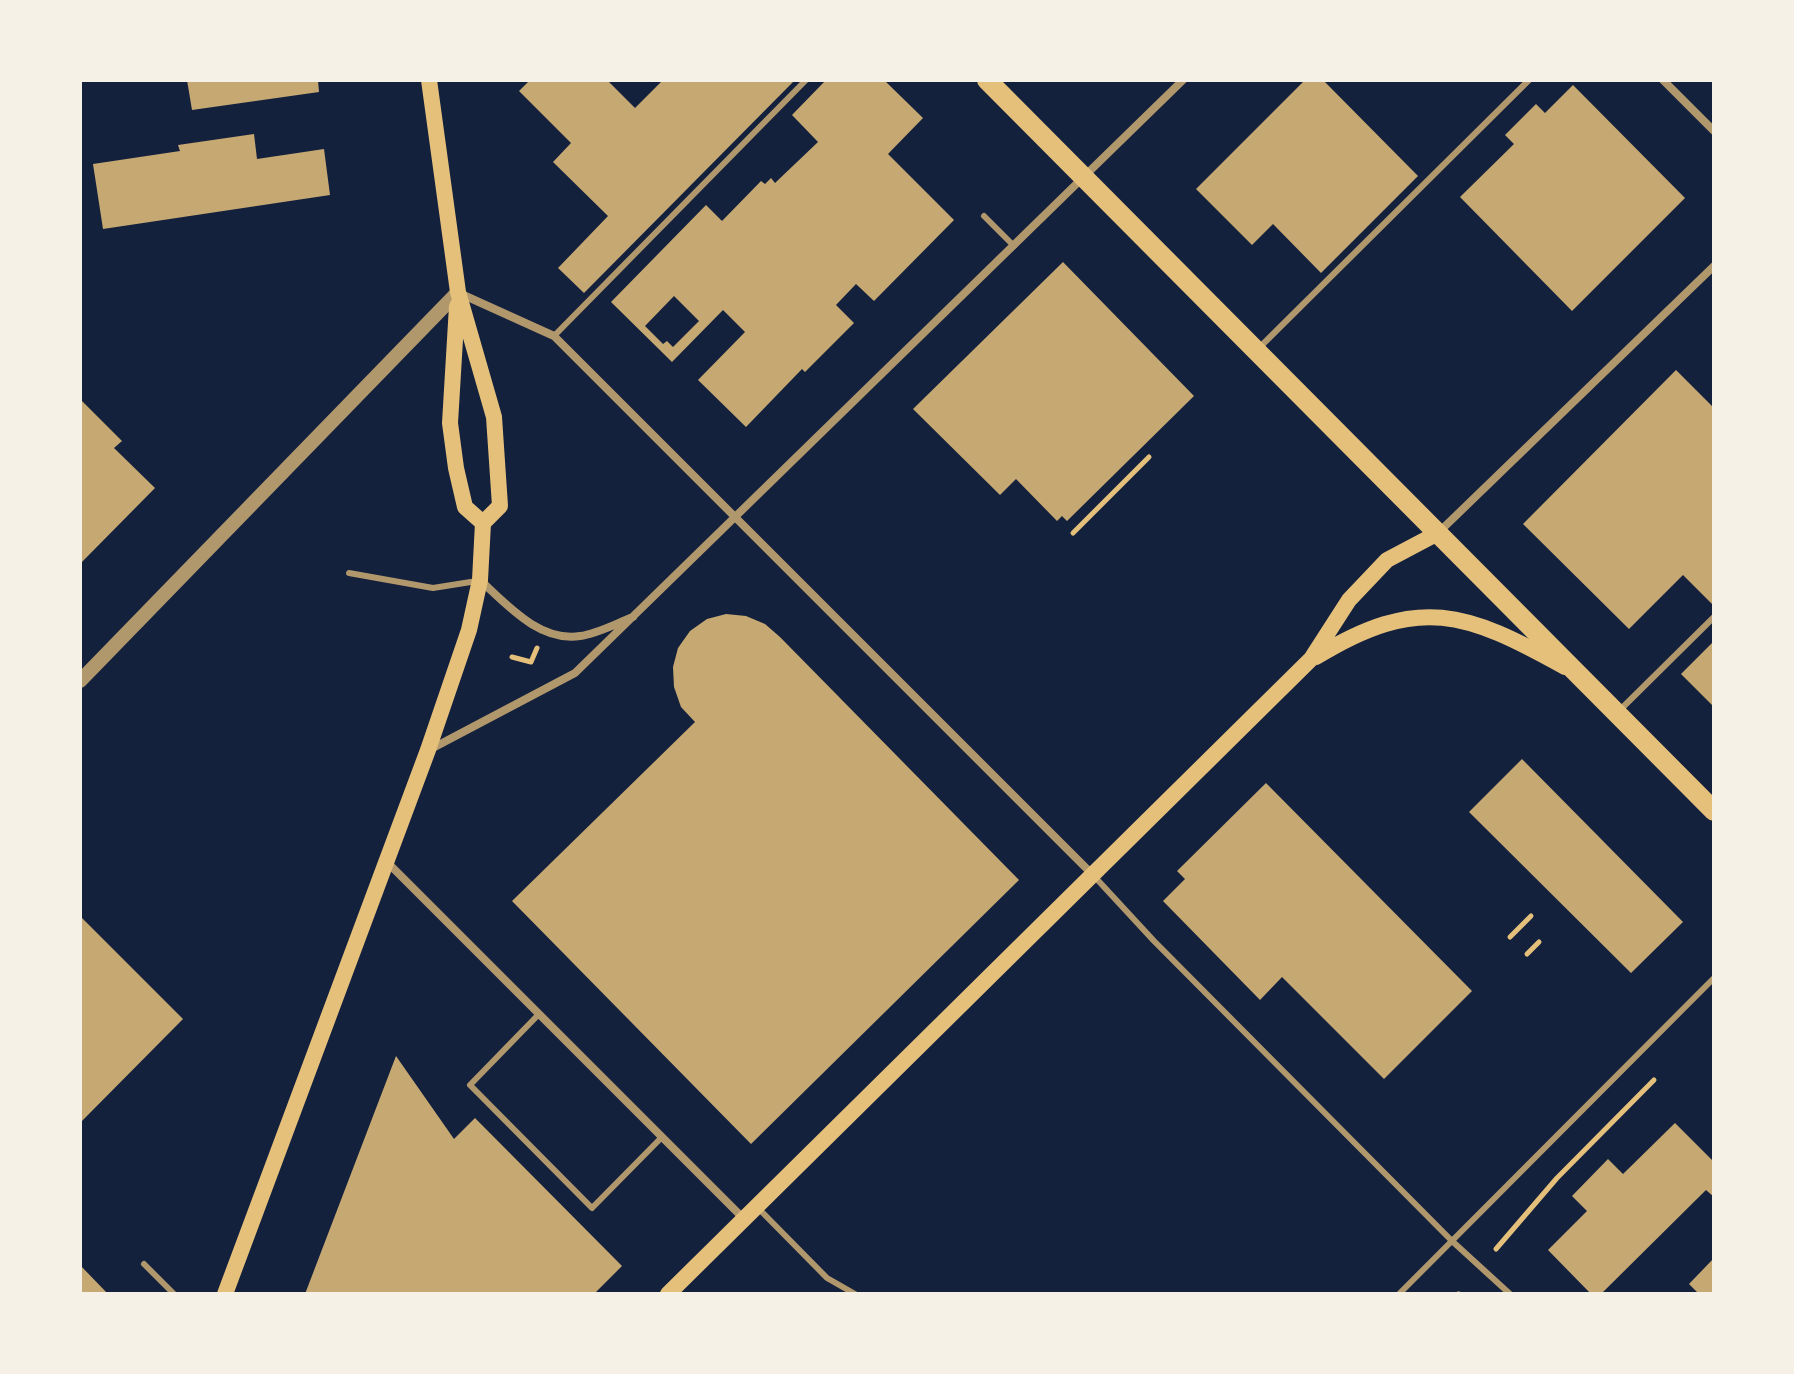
<!DOCTYPE html>
<style>
body{margin:0}
#map{position:relative;width:1794px;height:1374px;overflow:hidden;background:#14213d;font-family:Jost,sans-serif}
canvas{display:block}
.frame{position:absolute;inset:0;border:82px solid #f6f1e7;pointer-events:none}
</style>
<div id="map">
<canvas width="1794" height="1374"></canvas>
<div class="frame"></div>
</div>
<script>
const context = document.querySelector('canvas').getContext('2d');
context.lineJoin = 'round';
function paint(path, color) { context.fillStyle = color; context.fill(path, 'evenodd'); }
function trace(path, color, width, dash) { context.strokeStyle = color; context.lineWidth = width; context.lineCap = dash ? 'butt' : 'round'; context.setLineDash(dash || []); context.stroke(path); }
const building = new Path2D(`
 M187 80H318L319 92 192 110Z
 M530 80H607L635 108 663 80H795L584 293 558 268 608 216 553 162 571 143 519 91Z
 M826 80H884L923 118 888 154 954 220 874 301 856 284 836 305 854 323 805 372 802 369 746 427 698 380 745 332 723 310 672 362 611 302 706 205 722 221 761 181 765 184 771 178 775 183 818 142 792 115ZM674 296 699 321 673 347 667 341 663 344 645 326Z
 M1305 80H1323L1418 176 1321 273 1273 224 1252 245 1196 189Z
 M1573 85 1685 198 1572 311 1460 197 1514 144 1505 135 1536 104 1545 113Z
 M254 134 257 159 324 149 330 195 103 229 93 164 180 151 178 145Z
 M1063 262 1194 396 1067 521 1062 516 1057 521 1016 479 1000 495 913 409Z
 M1676 370 1714 408V606L1683 575 1629 629 1523 524Z
 M80 399 122 441 114 448 155 488 80 564Z
 M726 614 746 616 765 624 780 637 1019 880 751 1144 512 901 695 722 681 707 674 687 673 667 678 648 690 631 707 619Z
 M1714 641V707L1681 674Z
 M1522 759 1683 922 1631 973 1469 812Z
 M1266 783 1472 991 1384 1079 1282 977 1260 1000 1163 901 1185 879 1177 871Z
 M80 916 183 1019 80 1123Z
 M396 1056 454 1139 475 1118 622 1266 594 1294H305Z
 M1675 1123 1714 1162V1197L1706 1190 1601 1294H1591L1548 1250 1587 1211 1572 1196 1608 1159 1623 1174Z
 M1714 1258V1294H1699L1689 1284Z
 M80 1265 108 1294H80Z`);
const path = new Path2D(`
 M1073 533 1149 457
 M512 657 531 662 537 648
 M1510 937 1531 916
 M1527 954 1539 942
 M1496 1249 1557 1178 1654 1080
 M1458 1294H1459`);
const service = new Path2D(`
 M984 216 1014 246
 M554 336 806 80
 M1259 348 1529 80
 M349 573 433 588 477 581
 M1620 710 1714 617
 M1093 875 1154 941 1452 1241 1510 1294
 M539 1014 470 1085 592 1208 662 1137
 M758 1208 827 1278 855 1294
 M144 1264 174 1294
 M1399 1294 1714 978`);
const minor = new Path2D(`
 M1663 80 1714 131
 M459 293 554 336 1093 875
 M1438 533 1714 266
 M481 581C508 606 540 642 580 636 597 634 617 623 633 617
 M429 750 575 673 1183 80
 M387 862 745 1220`);
const tertiary = new Path2D(`
 M80 681 458 292`);
const secondary = new Path2D(`
 M457 306 450 423 456 468 465 507 483 523
 M1316 657C1419 594 1466 612 1565 667
 M225 1294 428 750 469 630 480 580 483 523 500 506 494 417 458 292 429 80
 M668 1294 1311 659 1349 600 1387 560 1438 533`);
const primary = new Path2D(`
 M987 80 1714 811`);
paint(building, '#c6a872');
trace(path, '#e5c07b', 5);
trace(service, '#b1986c', 6);
trace(minor, '#b1986c', 8);
trace(tertiary, '#b1986c', 14);
trace(secondary, '#e5c07b', 16);
trace(primary, '#e5c07b', 20);
</script>
